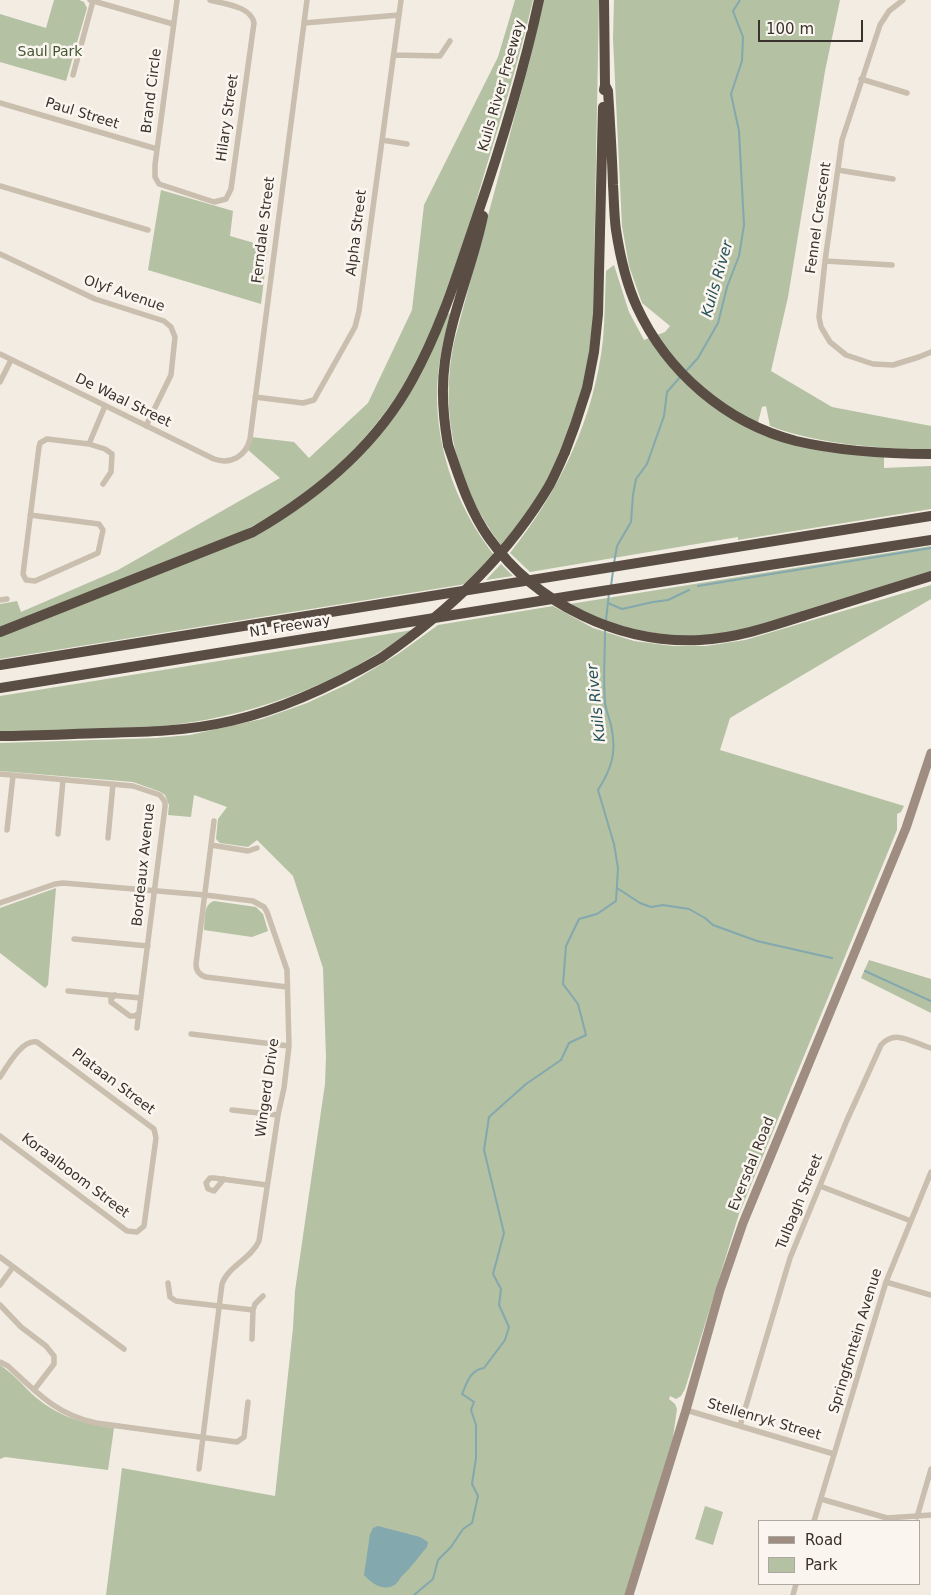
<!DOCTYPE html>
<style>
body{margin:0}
#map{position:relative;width:931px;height:1595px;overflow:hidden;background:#f2ece2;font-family:"DejaVu Sans",sans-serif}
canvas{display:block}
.legend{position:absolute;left:758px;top:1520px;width:162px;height:65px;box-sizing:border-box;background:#faf6ef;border:1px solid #ada8a1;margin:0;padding:6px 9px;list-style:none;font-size:15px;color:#39322c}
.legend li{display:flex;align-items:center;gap:10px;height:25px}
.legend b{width:25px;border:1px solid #ada8a1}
.scale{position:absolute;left:758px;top:20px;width:105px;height:22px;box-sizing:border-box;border:2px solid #39322c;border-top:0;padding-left:6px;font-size:15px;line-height:18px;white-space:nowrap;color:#39322c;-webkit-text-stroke:4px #faf6ef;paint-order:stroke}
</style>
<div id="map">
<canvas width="931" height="1595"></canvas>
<ul class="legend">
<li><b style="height:6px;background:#9e8d80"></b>Road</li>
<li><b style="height:14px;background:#b4c1a3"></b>Park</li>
</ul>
<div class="scale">100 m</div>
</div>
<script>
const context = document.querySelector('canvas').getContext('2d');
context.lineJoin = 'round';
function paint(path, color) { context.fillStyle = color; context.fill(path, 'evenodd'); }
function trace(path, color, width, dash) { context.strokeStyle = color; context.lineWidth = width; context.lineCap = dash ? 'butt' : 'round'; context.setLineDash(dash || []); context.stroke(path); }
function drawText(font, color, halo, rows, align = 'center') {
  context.font = font + ' "DejaVu Sans",sans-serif'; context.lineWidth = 5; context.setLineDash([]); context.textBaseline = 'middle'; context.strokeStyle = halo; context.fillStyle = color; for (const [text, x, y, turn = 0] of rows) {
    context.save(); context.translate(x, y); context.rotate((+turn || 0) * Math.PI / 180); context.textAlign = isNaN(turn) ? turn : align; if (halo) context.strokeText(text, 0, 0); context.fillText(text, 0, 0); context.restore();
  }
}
const green = new Path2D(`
 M54 0H79L84 2 87 8 66 81 0 62V14L46 28Z
 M515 0H533C519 60 501 119 483 178 472 218 459 257 444 296 436 319 428 342 417 363 375 438 315 497 237 534L0 628V604L17 601 21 612 118 570 280 478 247 449 251 437 294 442 309 458 368 403 412 310 424 205 498 57Z
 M543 0H599L593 321 586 377 562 450 545 484 525 516 501 545C456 486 439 415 454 342L532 52Z
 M614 0H840L825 71 788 297 771 371 832 407 931 426V450C877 448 821 445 770 426L766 406 762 407 756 430 884 455V468L931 466V509L738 540V537L530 572 510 553C560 490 594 419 603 340 605 317 605 294 606 271L614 265 629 312 644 340 665 332 670 326 642 303 629 266 622 226 613 39Z
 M161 190 233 211 230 236 268 247 261 304 148 270Z
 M447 313 450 314C445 334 440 354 438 375 432 439 454 504 494 555L466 584 0 659V634L248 537 375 440Z
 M931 546V571C892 583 854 595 815 607 783 617 750 630 716 634 667 640 614 629 570 604Z
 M501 564 513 576 486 580Z
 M931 585V599L730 718 720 750 904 806 901 812 897 814V830L739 1214 685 1389 681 1396 676 1399 670 1396 669 1399 675 1404 677 1409 673 1437 626 1595H106L122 1468 275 1496 293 1328 295 1291 325 1084 326 1057 323 968 293 876 257 840 248 847 220 843 216 839 218 819 227 807 194 795 191 817 168 815 169 805 165 795 161 792 133 782 0 771V743L155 738 190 735 262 719 307 703 350 683 398 654 438 625 553 606 593 628 634 641 673 646H706L745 640Z
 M413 630C335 686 249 719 152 727 103 732 50 730 0 732V696Z
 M56 888 48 985 45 988 0 953V908Z
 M214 901 256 907 263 914 268 931 252 937 204 930C205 920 203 904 214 901Z
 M869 960 931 979V1013L861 978Z
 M0 1365C12 1373 22 1384 32 1394 56 1416 83 1424 114 1428L108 1470 5 1457 0 1459Z
 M705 1506 723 1512 713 1545 695 1539Z`);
const water = new Path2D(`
 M378 1526 420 1537 428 1542 427 1547C418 1557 412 1567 402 1576 399 1579 398 1583 394 1585 384 1592 371 1583 364 1575L370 1534 373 1528Z`);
const stream = new Path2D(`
 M686 371 698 358 718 323 727 287 739 256 744 225 739 131 731 94 742 61 743 37 733 11 740 0
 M614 563 617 546 631 522 633 495 636 479 647 464 664 416 667 392 681 376
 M611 586 613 571
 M698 586 931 548
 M608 603 622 609 653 602 668 600 689 590
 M606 620 609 593
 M617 888 640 903 651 907 663 905 689 909 705 918 713 925 757 941 832 958
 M865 971 931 1001
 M414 1595 433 1579 438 1560 451 1547 463 1529 472 1523 478 1496 472 1484 476 1458V1425L471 1410 474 1402 462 1394C467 1383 470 1370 484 1368L505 1340 509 1327 499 1305 501 1289 493 1274 504 1233 484 1150 489 1117 526 1084 561 1060 569 1043 586 1035 578 1004 563 984 566 946 579 919 597 914 616 901 618 868 614 844 598 790C612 768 617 752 611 725 609 718 606 710 605 703 603 678 605 654 605 630`);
const street = new Path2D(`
 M90 0 173 24
 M177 0 155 165V177L159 184 214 202 226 199 231 189 254 23C251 6 224 4 210 0
 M903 0 889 11 880 25 842 140 825 261 819 317 821 327 830 342 846 355 873 364 893 365 919 357 931 352
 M304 23 399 15
 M394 55 440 56 450 41
 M73 75 93 1
 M861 79 907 93
 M0 103 157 149
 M382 140 407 144
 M838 170 893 179
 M0 186 148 230
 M0 254 95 299 164 321 171 327 175 337 171 375 146 426
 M825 261 892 265
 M0 354 214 459C231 465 246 456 250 439L307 0
 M0 382 11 360
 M255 397 303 403 314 400 355 327 359 311 401 0
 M89 444 105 449 112 454 111 472 103 484
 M30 515 99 524 103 530 98 553 35 581 26 580 23 574 39 447 40 443 47 439 89 444 105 406
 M0 600 7 599
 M0 774 133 786 160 795 165 802V807L137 1028
 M214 821 196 964C196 971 199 975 206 977L287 987
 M7 830 13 776
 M58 834 63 780
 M108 838 113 784
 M211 845 248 851 257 848
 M0 903 55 884 63 883 205 895 253 901 264 907 267 912 287 970 289 1046 284 1088 278 1115 259 1241C251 1259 228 1266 222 1284L199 1469
 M74 939 148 946
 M68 991 141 998
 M115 995 111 999V1002L130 1016H135L139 1013
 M191 1034 289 1046
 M0 1077C8 1065 22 1039 37 1042L154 1129 156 1138 144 1226 137 1232 127 1231 0 1136
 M232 1110 278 1115
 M224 1179 214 1191 208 1189 206 1183 210 1178H214L267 1185
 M820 1186 911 1221
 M0 1257 124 1349
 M886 1282 931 1295
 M168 1283 170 1297 176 1301 253 1310 252 1339
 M0 1285 13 1267
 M0 1305 21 1327 46 1346 54 1356V1364L34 1390
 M253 1310 255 1304 263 1296
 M0 1362 8 1366C36 1392 57 1415 96 1423L237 1442 244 1437 248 1402
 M686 1410 834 1454
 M740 1426 790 1258 847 1120 881 1045C896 1028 914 1044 931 1048
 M821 1499 887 1518 931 1515
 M917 1517 931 1469
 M814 1521 886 1282 931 1172
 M793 1595 796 1584`);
const secondary = new Path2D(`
 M629 1595 686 1410 720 1290 743 1223 906 828 931 753`);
const highway = new Path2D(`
 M605 85 608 91C610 122 612 154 613 185 614 200 614 216 616 230 620 256 626 283 637 307 667 372 726 423 796 441 839 451 886 454 931 454
 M604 90 605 85 604 0
 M448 445C443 417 441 389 445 361 452 311 473 265 483 216
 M565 452 575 425 587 388 594 352 598 314 603 107
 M803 616 931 576
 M0 632 253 532C317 495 376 446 412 380 440 330 457 275 475 222 500 149 523 75 539 0
 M0 665 931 516
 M0 688 583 594 931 540
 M0 736C34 736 68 734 102 733 145 732 189 731 231 721 284 709 334 685 381 658`);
const highwayBridge = new Path2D(`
 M448 445C459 477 469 510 489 538 536 604 619 644 700 640 736 638 769 627 803 616
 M381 658C448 612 507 557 549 486 555 475 560 463 565 452`);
const parkNames = [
 ["Saul Park",50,52]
];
const streetNames = [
 ["Kuils River Freeway",502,86,-74],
 ["Brand Circle",152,91,-83],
 ["Paul Street",82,114,17],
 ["Hilary Street",228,118,-82],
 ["Fennel Crescent",819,218,-82],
 ["Ferndale Street",264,230,-83],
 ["Alpha Street",357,233,-83],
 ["Olyf Avenue",124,294,19],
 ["De Waal Street",123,401,26],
 ["N1 Freeway",290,627,-9],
 ["Bordeaux Avenue",144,865,-84],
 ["Plataan Street",113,1082,37],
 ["Wingerd Drive",268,1088,-82],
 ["Eversdal Road",752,1164,-68],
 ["Koraalboom Street",75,1176,37],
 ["Tulbagh Street",800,1202,-68],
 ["Springfontein Avenue",856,1341,-73],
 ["Stellenryk Street",764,1420,16]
];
const waterNames = [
 ["Kuils River",718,279,-74],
 ["Kuils River",597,703,-96]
];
paint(green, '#b4c1a3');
paint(water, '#83a8ad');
trace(stream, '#83a8ad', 2);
trace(street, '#cabeaf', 5.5);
trace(secondary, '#9e8d80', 9);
trace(highway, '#594d44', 10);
trace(highwayBridge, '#594d44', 10);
drawText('14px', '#455632', '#faf6ef', parkNames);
drawText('14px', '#39322c', '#faf6ef', streetNames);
drawText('italic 15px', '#245058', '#faf6ef', waterNames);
</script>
